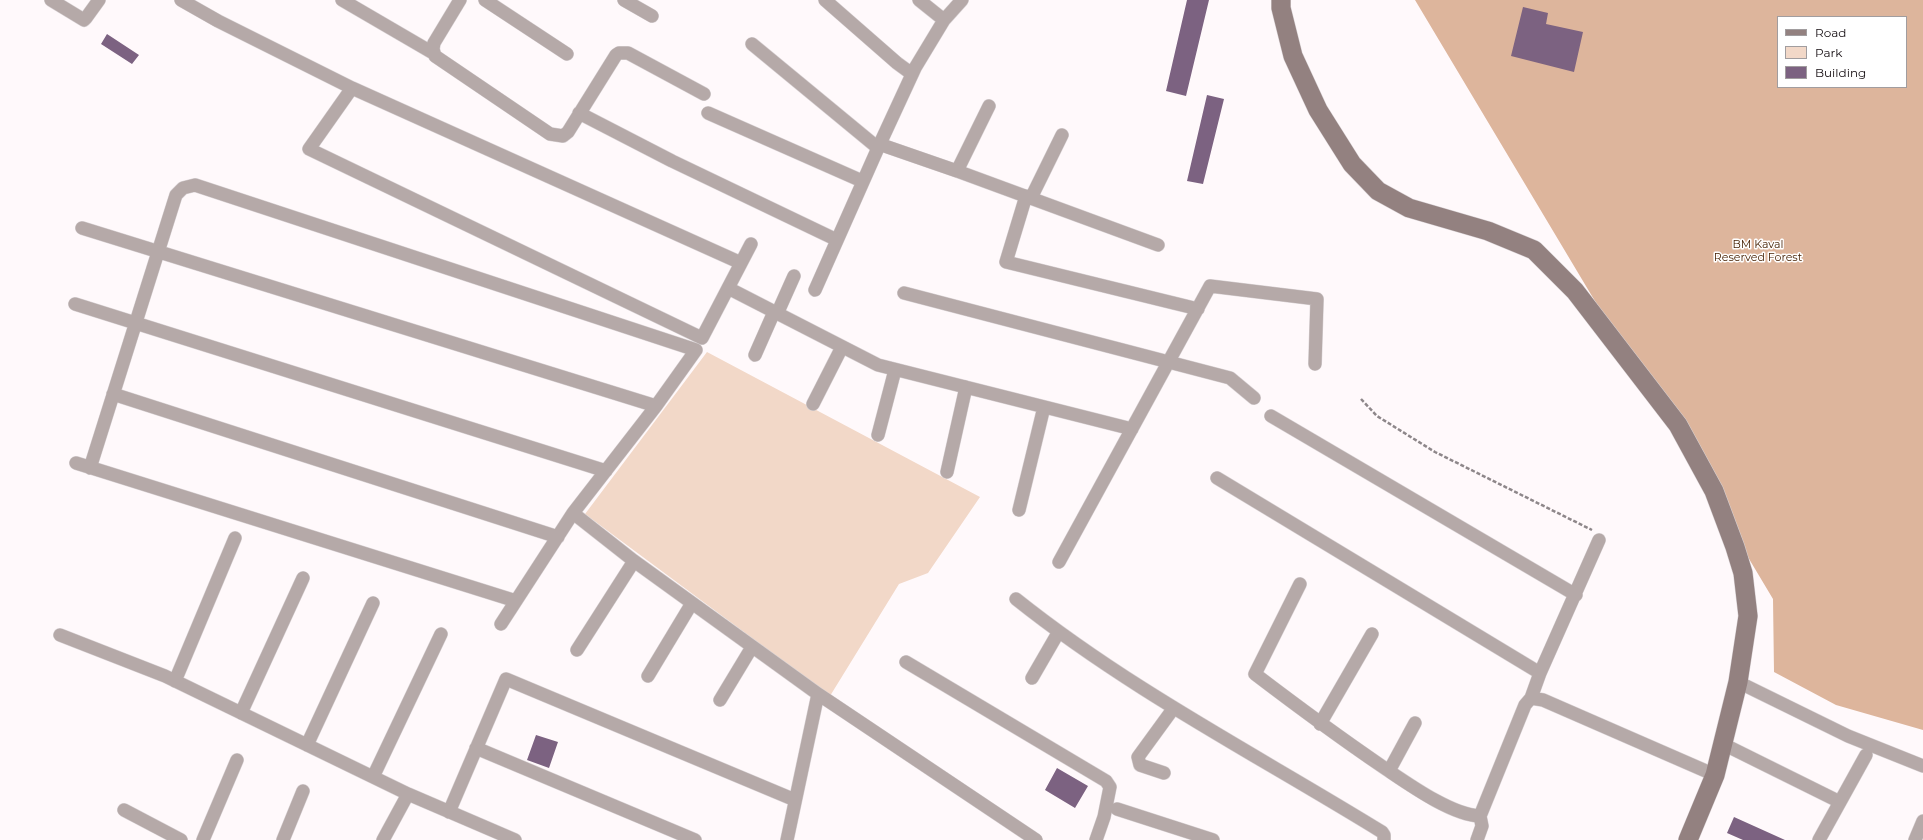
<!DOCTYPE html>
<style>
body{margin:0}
#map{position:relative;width:1923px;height:840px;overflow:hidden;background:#fff9fb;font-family:Montserrat,sans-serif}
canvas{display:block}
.legend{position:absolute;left:1777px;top:16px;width:130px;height:72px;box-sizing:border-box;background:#fff;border:1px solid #a19d9f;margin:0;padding:5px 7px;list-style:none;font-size:12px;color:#130b0f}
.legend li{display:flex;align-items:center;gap:8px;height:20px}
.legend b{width:20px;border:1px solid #a19d9f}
</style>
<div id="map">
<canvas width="1923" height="840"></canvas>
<ul class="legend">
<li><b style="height:5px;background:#938180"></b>Road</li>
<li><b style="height:11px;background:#f2d8c8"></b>Park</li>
<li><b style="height:11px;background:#7c6281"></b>Building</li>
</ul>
</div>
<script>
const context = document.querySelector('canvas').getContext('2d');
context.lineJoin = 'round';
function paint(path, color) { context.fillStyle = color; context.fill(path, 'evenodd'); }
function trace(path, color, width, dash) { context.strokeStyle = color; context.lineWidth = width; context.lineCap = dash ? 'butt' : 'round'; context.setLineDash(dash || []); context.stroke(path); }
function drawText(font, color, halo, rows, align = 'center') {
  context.font = font + ' Montserrat,sans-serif'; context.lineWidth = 3; context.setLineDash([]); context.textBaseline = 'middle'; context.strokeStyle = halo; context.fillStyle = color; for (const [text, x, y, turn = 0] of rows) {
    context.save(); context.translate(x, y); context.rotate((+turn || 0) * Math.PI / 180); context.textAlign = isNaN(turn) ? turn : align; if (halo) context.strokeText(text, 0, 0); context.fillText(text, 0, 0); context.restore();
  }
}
const green = new Path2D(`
 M707 352 980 497 928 573 899 584 830 696 585 514Z`);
const forest = new Path2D(`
 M1415 0H1923V730L1836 705 1774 672 1773 599ZM1778 17H1906V87H1778Z`);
const building = new Path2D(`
 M1187 0H1209L1186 96 1166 91Z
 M1523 7 1548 13 1546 24 1583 32 1574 72 1511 56Z
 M107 34 139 55 132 64 101 44Z
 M1207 95 1224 99 1203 184 1187 181Z
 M536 735 558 742 549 768 527 760Z
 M1057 768 1088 786 1075 808 1045 790Z
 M1734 817 1785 840H1743L1727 833Z`);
const path = new Path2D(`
 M1361 399 1377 416 1435 452 1592 530`);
const minor = new Path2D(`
 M51 0 84 20 86 18 99 0
 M181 0 218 21 352 88
 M342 0 433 53
 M460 0 434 43 433 49 435 56 550 134 563 136 568 132 616 55 619 53H628L704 94
 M485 0 567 54
 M624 0 652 16
 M825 0 897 63 912 74
 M919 0 944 20
 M752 44 878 148
 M579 113 672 161 837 240
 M708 113 862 181
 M879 144 957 171 989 106
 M957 171 1158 245
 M1026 196 1006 262 1198 309
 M1031 198 1062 135
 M82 228 656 406
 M741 263 352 88 309 149 702 338 751 244
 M728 288 878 365 1132 429
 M815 290 878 148 915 68 944 20 962 0
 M904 293 1230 378 1254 398
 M75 304 606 471
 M777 314 794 276
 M755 355 774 312
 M113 394 558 537
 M813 404 842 347
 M1271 416 1576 595
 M878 435 895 370
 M76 463 516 601
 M90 468 176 195 183 188 195 185 696 350 656 406 573 513
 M947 472 966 387
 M1217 478 1540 673
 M1019 510 1044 407
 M1059 562 1210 286 1317 299 1315 364
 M1300 584 1255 674C1297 706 1339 737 1383 767 1407 783 1451 815 1480 816L1525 705 1531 698 1543 700 1715 775
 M1016 599C1130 690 1259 756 1382 832L1384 835V840
 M501 624 573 513 634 561 818 694 1036 840
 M60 635 165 676 408 794
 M577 650 634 561
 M906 662 1106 781 1110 787 1104 817 1096 840
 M648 676 692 603
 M1032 678 1058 633
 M175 681 235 538
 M1738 682 1848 736 1923 766
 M1531 698 1540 673 1599 540
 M720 700 752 647
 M241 713 303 578
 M1320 724 1372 634
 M1723 744 1840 802
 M307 745 373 603
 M476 748 695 840
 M1389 771 1415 723
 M1164 773 1140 765 1138 757 1173 709
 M373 777 441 634
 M1117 809 1213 840
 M124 810 181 840
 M449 812 506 679 795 800
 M203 840 237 760
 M283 840 303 791
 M383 840 408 794 515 840
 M787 840 818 694
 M1477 840 1482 826 1480 816
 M1819 840 1866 755
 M1915 840 1923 821`);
const secondary = new Path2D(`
 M1281 0V8L1293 56 1318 110 1352 164 1378 191 1409 208 1488 231 1534 250 1575 291 1678 425 1714 491 1735 547 1743 573 1748 616 1738 682 1715 775 1688 840`);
const parkNames = [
 ["BM Kaval",1758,245],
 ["Reserved Forest",1758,258]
];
paint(green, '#f2d8c8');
paint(forest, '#ddb59c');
paint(building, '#7c6281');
trace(minor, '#d9d3d5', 14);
trace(secondary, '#d9d3d5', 20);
trace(path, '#8e878a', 2.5, [4, 2]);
trace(minor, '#b5a9a8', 13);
trace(secondary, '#938180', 19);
drawText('11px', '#462103', '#fff', parkNames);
</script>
